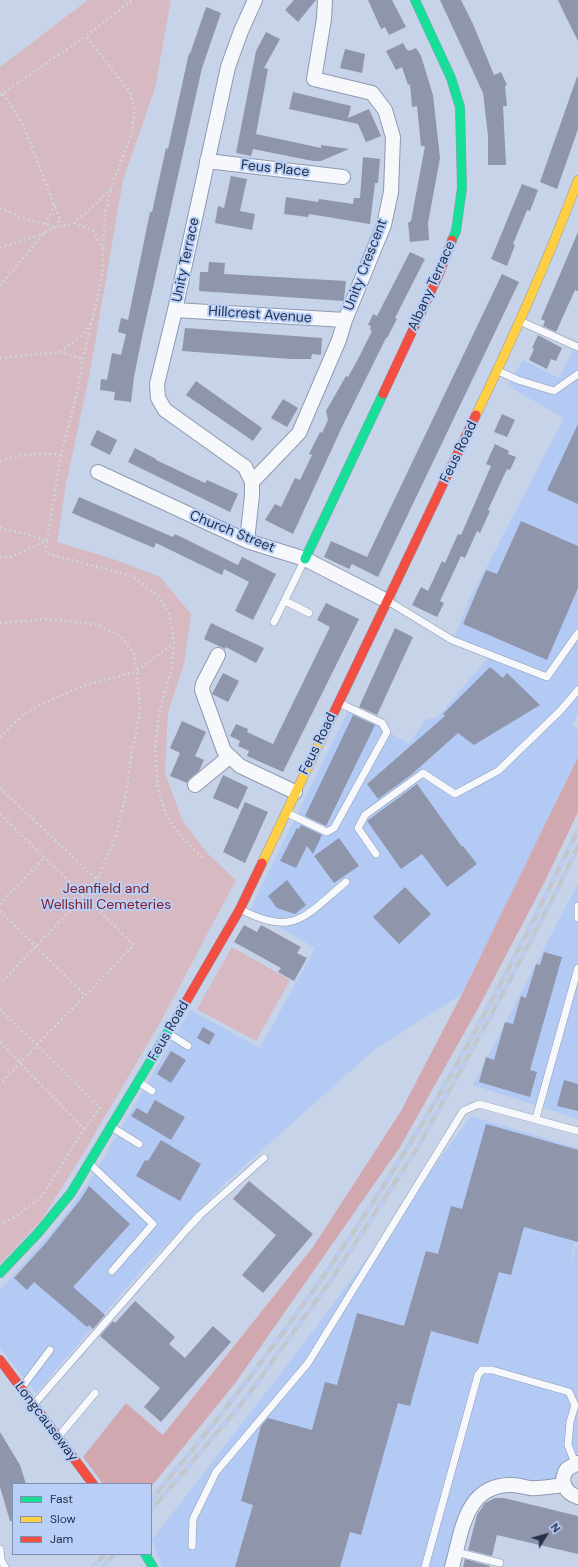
<!DOCTYPE html>
<style>
body{margin:0}
#map{position:relative;width:578px;height:1567px;overflow:hidden;background:#c7d3e9;font-family:"DM Sans",sans-serif}
canvas{display:block}
.legend{position:absolute;left:12px;top:1483px;width:140px;height:72px;box-sizing:border-box;background:#b9cff7;border:1px solid #7d90b2;margin:0;padding:5px 7px;list-style:none;font-size:12px;color:#23314b}
.legend li{display:flex;align-items:center;gap:8px;height:20px}
.legend b{width:20px;border:1px solid #7d90b2}
.north{position:absolute;left:526px;top:1515px;width:40px;height:40px;-webkit-text-stroke:3px #b9cff7;paint-order:stroke;rotate:53deg;font-size:11px;font-weight:700;line-height:16px;text-align:center;color:#23314b}
.north::after{content:'';display:block;margin:auto;width:14px;height:18px;background:#23314b;clip-path:polygon(50% 0,100% 100%,50% 72%,0 100%)}
</style>
<div id="map">
<canvas width="578" height="1567"></canvas>
<ul class="legend">
<li><b style="height:5px;background:#16e098"></b>Fast</li>
<li><b style="height:5px;background:#ffcf43"></b>Slow</li>
<li><b style="height:5px;background:#f24e42"></b>Jam</li>
</ul>
<div class="north">N</div>
</div>
<script>
const context = document.querySelector('canvas').getContext('2d');
context.lineJoin = 'round';
function paint(path, color) { context.fillStyle = color; context.fill(path, 'evenodd'); }
function trace(path, color, width, dash) { context.strokeStyle = color; context.lineWidth = width; context.lineCap = dash ? 'butt' : 'round'; context.setLineDash(dash || []); context.stroke(path); }
function drawText(font, color, halo, rows, align = 'center') {
  context.font = font + ' "DM Sans",sans-serif'; context.lineWidth = 4; context.setLineDash([]); context.textBaseline = 'middle'; context.strokeStyle = halo; context.fillStyle = color; for (const [text, x, y, turn = 0] of rows) {
    context.save(); context.translate(x, y); context.rotate((+turn || 0) * Math.PI / 180); context.textAlign = isNaN(turn) ? turn : align; if (halo) context.strokeText(text, 0, 0); context.fillText(text, 0, 0); context.restore();
  }
}
const built = new Path2D(`
 M573 349 578 351V713L572 724 578 730V757L462 994 375 1049 221 1187 149 1262 36 1393 0 1348V1290L57 1226 95 1173 190 1010 260 1048 315 948 250 910 349 709 409 744 425 720 438 717 488 658 451 644 469 601 564 418 508 386 523 360 559 378Z
 M578 883V1119L473 1085Z
 M471 1116 578 1148V1468L550 1485 515 1484 472 1494 451 1567H162L152 1540 314 1330Z`);
const green = new Path2D(`
 M88 0H171L155 88 123 180 90 372 66 484 57 542 116 560 160 577 191 614 184 664 168 712 165 773 182 820 208 854 236 880 161 1021 83 1154 42 1219 0 1264V67Z
 M232 947 290 980 256 1041 197 1009Z`);
const forest = new Path2D(`
 M578 757V812L545 881 481 1003 400 1147 236 1382 151 1487V1484H103L83 1457 126 1403 163 1435 313 1247 401 1111 462 994Z`);
const building = new Path2D(`
 M294 0H316L298 22 285 10Z
 M368 0H392L406 27 389 35 385 27 381 29Z
 M440 0H461L473 24 494 75 501 72 507 85 505 86 507 106H503L506 165H488V136L483 93Z
 M558 0H578V41L564 13Z
 M206 7 221 13 202 68 142 337 134 377 131 402 114 400 115 392 100 390 101 379 107 380 112 353 121 355 126 334 118 332 121 318 128 320 150 212H152L166 148 168 149 189 53 190 54Z
 M266 32 280 39 264 68 268 69 256 134 321 148V145L349 149 321 161H313L253 149 251 156 236 153 256 51Z
 M403 43 407 50H408L409 51 416 48 421 56 433 95 440 158 428 223 429 240 410 242 408 223 411 221 425 146H421L417 106 412 107 410 84 408 85 402 67 396 70 386 51Z
 M345 49 365 54 362 73 340 68Z
 M577 77H578V129L557 189 540 182Z
 M293 92 351 106 348 118 369 109 381 136 366 142 358 124 289 109Z
 M363 157 380 159 378 183H375L370 224 309 214 308 217 284 214 286 197 318 202 319 199 353 204 354 198H360Z
 M231 176 247 179 240 211 255 214 252 230 215 223 218 206 224 208Z
 M522 184 538 190 530 211 527 210 513 244 515 245 507 266 491 259Z
 M578 232V291L575 290 556 332 543 326 545 321 541 319Z
 M410 252 425 259 395 318 397 319 387 338H386L341 429 293 534 265 520 275 504 281 507 295 478 300 480 312 455 309 454 320 432 322 433 328 420 326 411 346 376 348 377 358 359 372 331 370 330 371 326 368 325 373 314 377 316Z
 M209 262 225 263 224 274 346 281 344 299V301L199 291 200 272H208Z
 M502 274 519 282 378 577 352 564 349 569 324 557 331 541 367 557Z
 M185 328 322 338 321 355 312 354 311 359H291L182 351Z
 M538 335 562 348 556 361 551 359 547 369 529 360 534 349 532 348Z
 M196 381 262 428 253 441 186 395Z
 M283 399 298 408 287 427 271 418Z
 M502 414 515 420 507 437 494 432Z
 M578 424V504L547 490Z
 M97 430 117 440 110 455 90 445Z
 M495 444 509 451 508 454 516 457 510 470 507 469 488 510 490 511 480 533 477 531 465 558 461 556 440 601 444 603 437 617 412 605 421 587 428 591 442 561 445 563 458 534 461 535 491 466 486 464Z
 M135 448 156 459V460L205 483 207 480 238 494 230 512 128 462Z
 M79 497 173 537 175 534 238 565 242 557 276 574 253 620 235 611 249 582 224 569 222 575 156 543 154 548 72 513Z
 M521 521 578 546V588L547 660 463 624 486 570 497 574Z
 M326 603 359 619 283 772 247 756 249 751 238 746 240 741 230 736 236 724 248 729 247 732 273 744 330 627 317 620Z
 M211 623 264 648 256 663 226 647 225 649 204 639Z
 M395 628 413 637 377 715 359 707Z
 M490 667 503 678 507 673 540 705 474 745 458 733 411 775 378 799 367 784 445 716 443 714Z
 M223 673 239 681 228 702 212 694Z
 M353 715 375 725 326 826 305 816Z
 M182 721 206 732 195 756 204 760 199 771 189 779 187 783 170 776 180 753 170 748Z
 M223 775 248 787 238 809 213 798Z
 M417 784 462 847 463 846 477 864 447 887 422 854 401 869 367 821Z
 M245 802 268 812 245 863 223 852Z
 M301 825 322 835 313 854 307 846 296 868 280 861 297 828 299 829Z
 M339 838 359 866 334 883 314 856Z
 M287 880 306 905 295 914 277 908 268 896Z
 M405 887 431 914 399 944 373 917Z
 M244 925 257 932 261 925 301 947 297 953 307 958 294 981 278 972 281 968 234 942Z
 M544 952 562 957 530 1070 537 1072 530 1097 479 1082 486 1057 494 1060 505 1022 513 1024 521 996 526 998 536 964 540 965Z
 M203 1027 215 1034 209 1045 197 1038Z
 M171 1051 186 1060 171 1083 157 1074Z
 M564 1080 578 1084V1111L557 1106Z
 M155 1100 185 1117 171 1140 131 1116 137 1108 147 1114Z
 M486 1124 578 1150V1242L524 1227 511 1275 499 1272 478 1344 431 1331 410 1406 398 1403 361 1535 350 1532 340 1567H235L253 1505 241 1501 261 1426 268 1418 312 1430 325 1382 337 1385 357 1313 404 1326 426 1251 438 1254 451 1206 462 1209Z
 M161 1140 201 1164 180 1201 136 1176 145 1160 148 1161Z
 M249 1181 313 1234 263 1293 242 1275 276 1235 233 1199Z
 M89 1186 130 1224 73 1287 105 1315 93 1329 89 1325 87 1327 34 1282 27 1290 14 1278 45 1244 80 1200Z
 M135 1301 175 1337 169 1344 185 1358 213 1326 231 1342 161 1422 144 1407 160 1388 100 1336 113 1321 115 1323Z
 M0 1432 20 1465 26 1484H13V1521H10L0 1487Z
 M495 1498H504L578 1516V1554L497 1535 492 1556 468 1550 477 1515 485 1503Z
 M465 1559 490 1566V1567H463Z`);
const path = new Path2D(`
 M3 94C10 104 18 115 23 126 37 156 46 188 60 218L57 226
 M0 95 86 36 132 0
 M0 208 26 219 56 227
 M74 223 93 230 103 249
 M45 224 55 205
 M0 248 45 233
 M0 286 45 232 57 227 74 223 99 201 111 188 131 135 135 110 130 92 86 36
 M60 352 81 336 92 322
 M0 358 60 352 83 359
 M0 461C22 454 38 452 61 455
 M0 527 2 529 30 535 47 541 61 455 77 393 83 359 102 277 105 215 111 188
 M0 557H10L47 541 45 553 132 576 158 596 169 613 174 643 171 671 159 714 155 752 158 788 166 815 182 838 203 858
 M0 623 48 619 98 625 121 636 134 653 137 671 140 712 131 757 127 789 116 836 97 880
 M0 737 24 714 44 703 83 686 137 671 174 643
 M0 788 97 880 84 896 0 984
 M0 814 134 945 37 1045 100 1108 84 1129
 M0 904 45 857
 M0 911 85 995
 M0 1009 37 1045 0 1084
 M0 1042 84 1129 43 1195 15 1217 0 1224
 M571 1260 576 1242 578 1243`);
const lane = new Path2D(`
 M522 322 578 347
 M498 371 518 380 554 391 578 374
 M285 601 309 613
 M388 601 452 640 547 677 578 633
 M274 622 305 559
 M287 813 327 832 334 828 387 732 382 723 339 703
 M376 854 358 828 365 815 423 773 455 794 498 771 560 711 578 690
 M578 906V918
 M240 909C294 938 305 916 346 882
 M169 1034 188 1046
 M140 1083 152 1091
 M536 1118 578 968
 M113 1128 139 1144
 M91 1165 153 1224 112 1271
 M22 1387 50 1350
 M35 1403 187 1229 200 1215 264 1158
 M59 1436 95 1393
 M192 1546 193 1519 216 1472 308 1363 463 1111 479 1104 578 1131
 M0 1549 1 1560 5 1567
 M456 1552 500 1563
 M425 1567 478 1375 482 1370H492L569 1392 575 1405 570 1422 568 1445 575 1463`);
const street = new Path2D(`
 M207 161 343 177
 M175 310 345 320
 M98 472 247 541 305 559 387 601
 M252 482 299 433 339 340 345 320 384 225 391 192 393 137 385 110 372 93 314 79 324 19 325 0
 M247 541 252 495V482L245 467 165 410 158 398 157 384 175 310 228 67 241 31 255 0
 M218 655 203 684 202 690 224 751 240 766 295 792
 M195 785 229 757
 M578 1463 567 1469C559 1481 565 1493 578 1497
 M452 1567C462 1532 465 1484 512 1485 518 1485 524 1487 530 1488 541 1489 553 1486 564 1485`);
const fast = new Path2D(`
 M415 0 451 78 460 107 462 188 456 231 452 240
 M305 559 383 394
 M0 1273 38 1233 71 1193 180 1012
 M145 1554 153 1567`);
const slow = new Path2D(`
 M476 415C513 338 548 260 578 180
 M262 863 328 725`);
const jam = new Path2D(`
 M383 394 439 274 452 240
 M328 725 476 415
 M180 1012 240 909 262 863
 M0 1360 93 1484`);
const rail = new Path2D(`
 M151 1500C245 1389 332 1271 408 1147 471 1045 526 938 578 830
 M151 1510 243 1402 329 1283 415 1152 494 1010 558 888 578 846
 M93 1567 105 1554
 M103 1567 114 1554`);
const streetNames = [
 ["Feus Place",275,169,6],
 ["Unity Terrace",186,260,-78],
 ["Unity Crescent",366,265,-69],
 ["Albany Terrace",432,286,-66],
 ["Hillcrest Avenue",260,315,4],
 ["Feus Road",459,452,-64],
 ["Church Street",232,532,22],
 ["Feus Road",318,744,-64],
 ["Feus Road",169,1031,-60],
 ["Longcauseway",46,1422,53]
];
const parkNames = [
 ["Jeanfield and",106,889],
 ["Wellshill Cemeteries",106,905]
];
paint(built, '#b3caf4');
paint(green, '#d6b9c1');
paint(forest, '#d1a8b0');
paint(building, '#8f95ab');
trace(lane, '#8e9aaf', 8);
trace(street, '#8e9aaf', 16);
trace(fast, '#8e9aaf', 10);
trace(slow, '#8e9aaf', 10);
trace(jam, '#8e9aaf', 10);
trace(path, '#d0d5db', 2.5, [2, 3]);
trace(lane, '#f7f8fc', 7);
trace(street, '#f7f8fc', 14);
trace(fast, '#16e098', 9);
trace(slow, '#ffcf43', 9);
trace(jam, '#f24e42', 9);
trace(rail, '#c2c6cd', 4.5);
trace(rail, '#b9cff7', 3, [9]);
drawText('14px', '#23314b', '#b9cff7', streetNames);
drawText('14px', '#7f1c23', '#b9cff7', parkNames);
</script>
